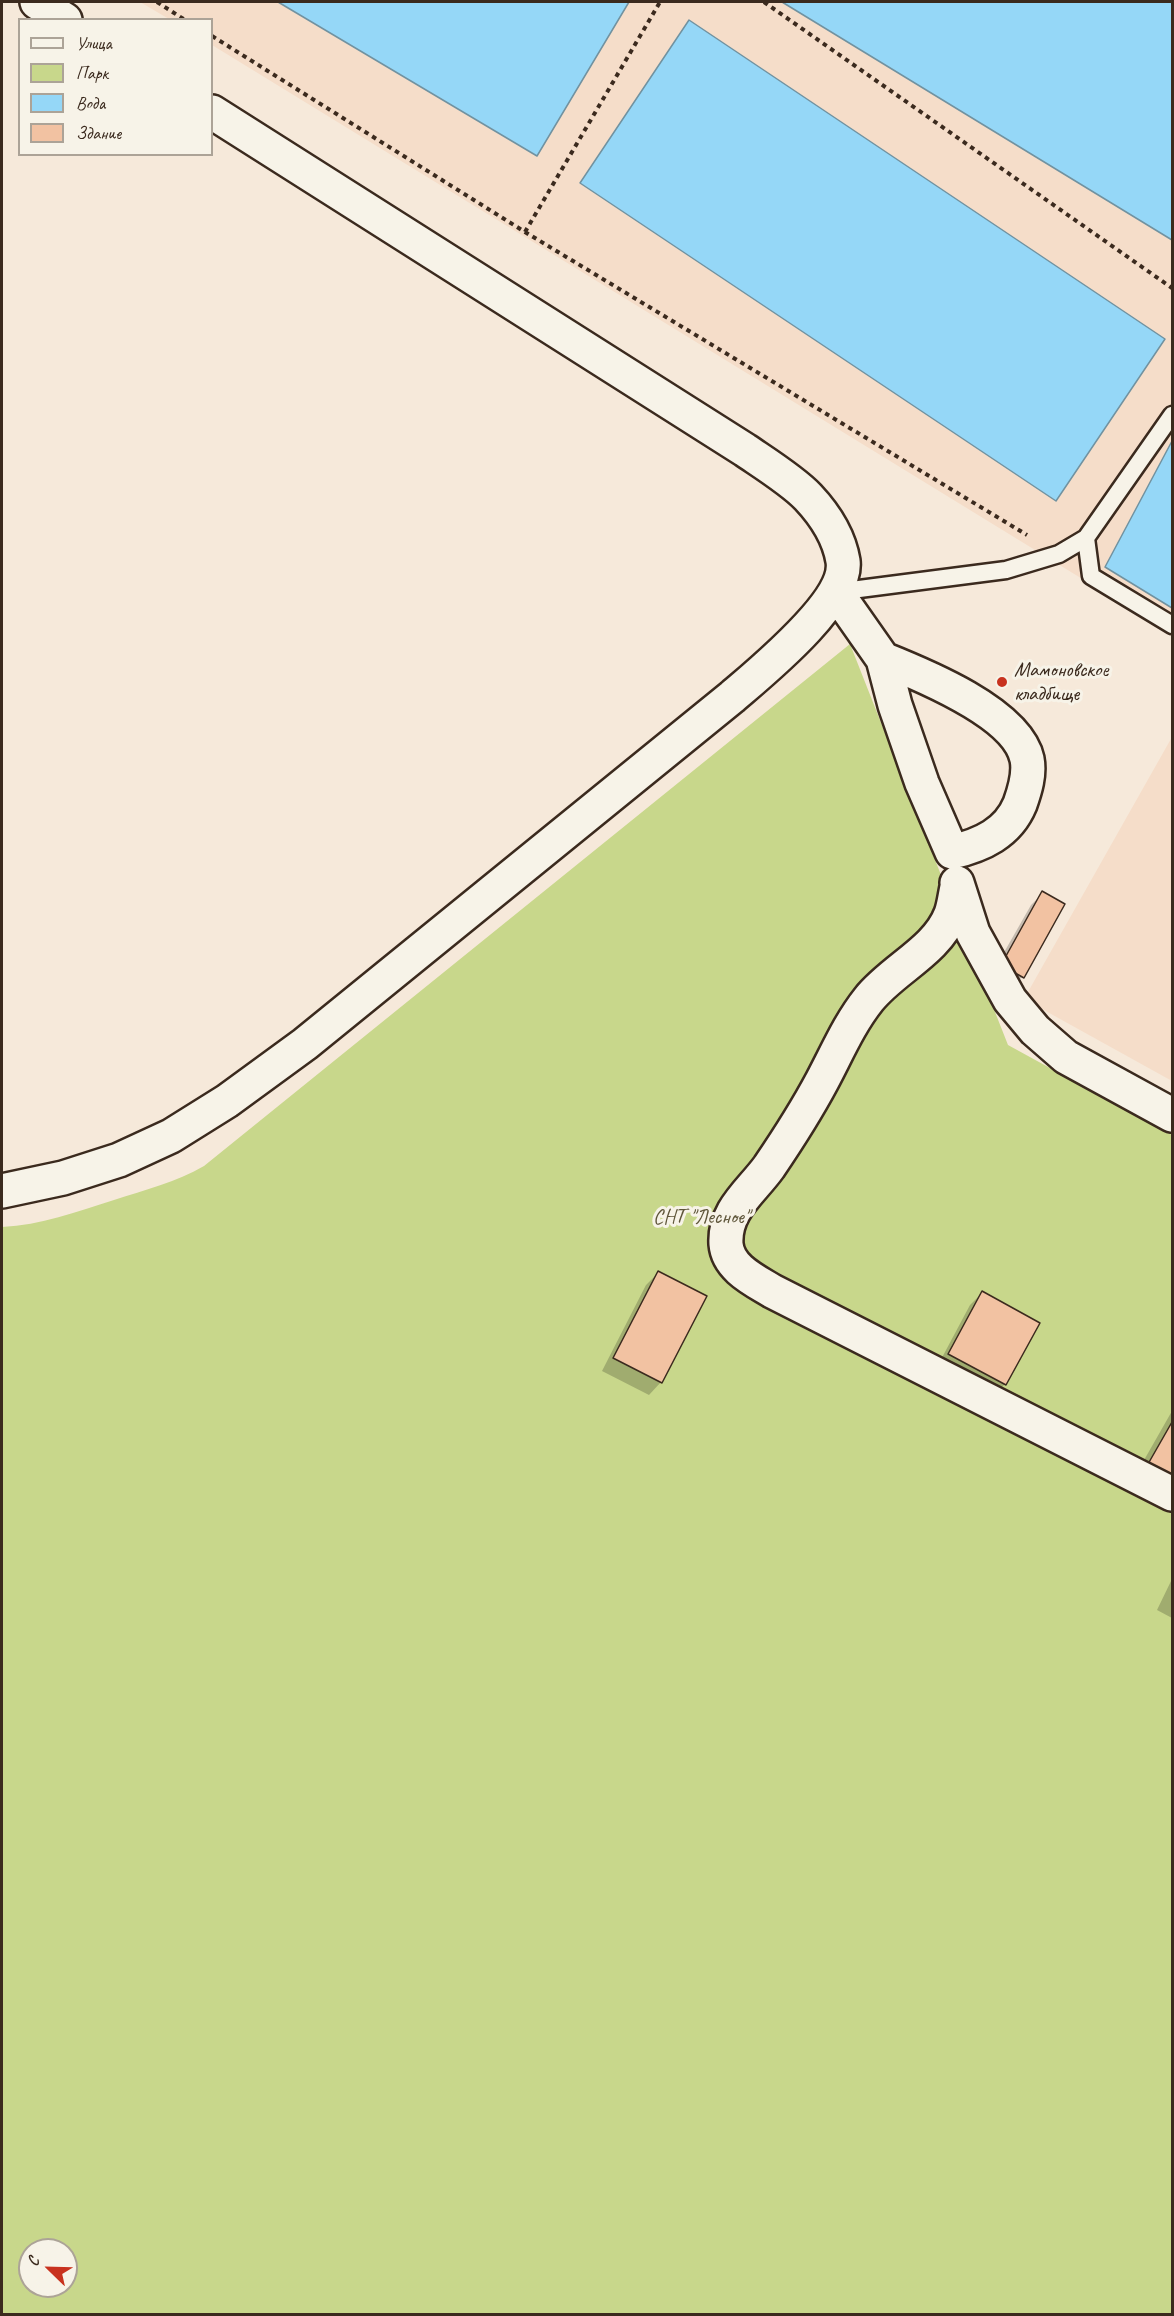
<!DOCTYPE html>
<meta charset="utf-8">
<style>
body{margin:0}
#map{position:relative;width:1174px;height:2316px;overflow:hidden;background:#f6e9da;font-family:Caveat,sans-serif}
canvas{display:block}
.frame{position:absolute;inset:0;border:3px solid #3b2a1e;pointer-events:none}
.legend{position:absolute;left:18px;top:18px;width:195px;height:138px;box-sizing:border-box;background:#f7f3e8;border:2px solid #aca397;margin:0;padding:8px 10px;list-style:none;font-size:18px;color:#3b2a1e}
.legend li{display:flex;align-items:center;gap:12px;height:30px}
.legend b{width:30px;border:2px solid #aca397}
.north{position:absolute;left:18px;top:2238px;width:60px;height:60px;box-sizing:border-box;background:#f7f3e8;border:2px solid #aca397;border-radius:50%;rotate:293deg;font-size:16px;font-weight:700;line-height:24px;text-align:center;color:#3b2a1e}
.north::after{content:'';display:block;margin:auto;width:21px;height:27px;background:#c8321e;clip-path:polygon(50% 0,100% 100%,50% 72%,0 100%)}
</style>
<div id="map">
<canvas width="1174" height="2316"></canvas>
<div class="frame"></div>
<ul class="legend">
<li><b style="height:8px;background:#f7f3e8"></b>Улица</li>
<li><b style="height:16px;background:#c8d78b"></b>Парк</li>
<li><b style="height:16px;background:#95d7f7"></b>Вода</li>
<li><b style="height:16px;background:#f2c2a2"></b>Здание</li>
</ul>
<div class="north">С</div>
</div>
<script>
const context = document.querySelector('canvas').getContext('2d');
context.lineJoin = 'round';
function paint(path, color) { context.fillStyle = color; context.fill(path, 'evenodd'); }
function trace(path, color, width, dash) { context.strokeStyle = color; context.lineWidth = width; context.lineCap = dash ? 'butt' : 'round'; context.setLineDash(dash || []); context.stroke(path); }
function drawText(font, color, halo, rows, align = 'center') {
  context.font = font + ' Caveat,sans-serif'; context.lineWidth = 6; context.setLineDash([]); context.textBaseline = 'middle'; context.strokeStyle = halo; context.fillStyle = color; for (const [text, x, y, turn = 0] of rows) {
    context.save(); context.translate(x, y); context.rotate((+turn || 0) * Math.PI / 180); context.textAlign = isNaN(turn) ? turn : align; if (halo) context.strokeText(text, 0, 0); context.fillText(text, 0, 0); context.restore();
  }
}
const built = new Path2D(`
 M140 2H1172V634L212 45V20L169 19Z
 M1172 737V1081L1024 999Z`);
const green = new Path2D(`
 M850 644 1008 1045 1172 1135V2314H2V1227C41 1225 76 1212 114 1200 145 1190 176 1182 204 1166ZM30 2250H66V2286H30Z`);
const water = new Path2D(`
 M278 2H629L537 156Z
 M782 2H1172V240Z
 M689 20 1165 339 1056 501 580 183Z
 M1172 441V608L1105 567Z`);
const shadow = new Path2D(`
 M1043 893 1022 977 1010 989 990 977 1031 905Z
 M658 1273 661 1382 649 1395 602 1371 646 1285Z
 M982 1293 1005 1384 993 1396 937 1367 970 1305Z
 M1172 1411V1507L1131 1483Z
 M1172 1579V1618L1157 1610Z`);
const building = new Path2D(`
 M1042 891 1065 904 1024 978 1001 965Z
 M658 1271 707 1296 662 1383 613 1358Z
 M982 1291 1040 1323 1006 1385 948 1354Z
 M1172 1422V1478L1148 1464Z`);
const path = new Path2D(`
 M157 2 185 20
 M764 2 1172 288
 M212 36 525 232 1027 535
 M525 232 660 2`);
const service = new Path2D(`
 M1086 538 1091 576 1172 625
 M836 592 1006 570 1059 554 1086 538 1172 415`);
const minor = new Path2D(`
 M37 2 65 20
 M836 592 883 659 895 705 922 783 952 852C982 845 1008 833 1020 804 1025 790 1030 774 1027 759 1017 713 923 675 883 659
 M957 883 973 933 1010 1000 1035 1030 1066 1057 1172 1115
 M957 887C955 896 954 906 951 914 937 951 893 969 869 999 849 1024 837 1053 822 1081 806 1111 788 1139 769 1167 751 1192 724 1210 726 1244 728 1268 754 1280 772 1291L1172 1494
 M2 1191 63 1178 119 1160 171 1136 227 1101 305 1044 732 697C761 672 849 601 843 561 839 537 824 514 808 497 793 481 764 463 745 450L212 112`);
const markers = [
 [1002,682,6,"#c8321e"]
];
const poiNames = [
 ["Мамоновское",1014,670],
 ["кладбище",1014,694]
];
const parkNames = [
 ["СНТ \"Лесное\"",701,1217]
];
paint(built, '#f5ddc9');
paint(green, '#c8d78b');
paint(water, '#95d7f7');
trace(water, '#7192a0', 1.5);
paint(shadow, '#0003');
paint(building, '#f2c2a2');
trace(building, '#3b2a1e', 1.5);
trace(service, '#3b2a1e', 21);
trace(minor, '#3b2a1e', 38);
trace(path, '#3b2a1e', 4, [4.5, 4.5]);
trace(service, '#f7f3e8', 16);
trace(minor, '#f7f3e8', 33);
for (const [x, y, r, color] of markers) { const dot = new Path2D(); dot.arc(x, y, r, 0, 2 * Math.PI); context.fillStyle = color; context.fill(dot); trace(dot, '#f7f3e8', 2); }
drawText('21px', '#3b2a1e', '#f7f3e8', poiNames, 'left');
drawText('21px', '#5e5539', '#f7f3e8', parkNames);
</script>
